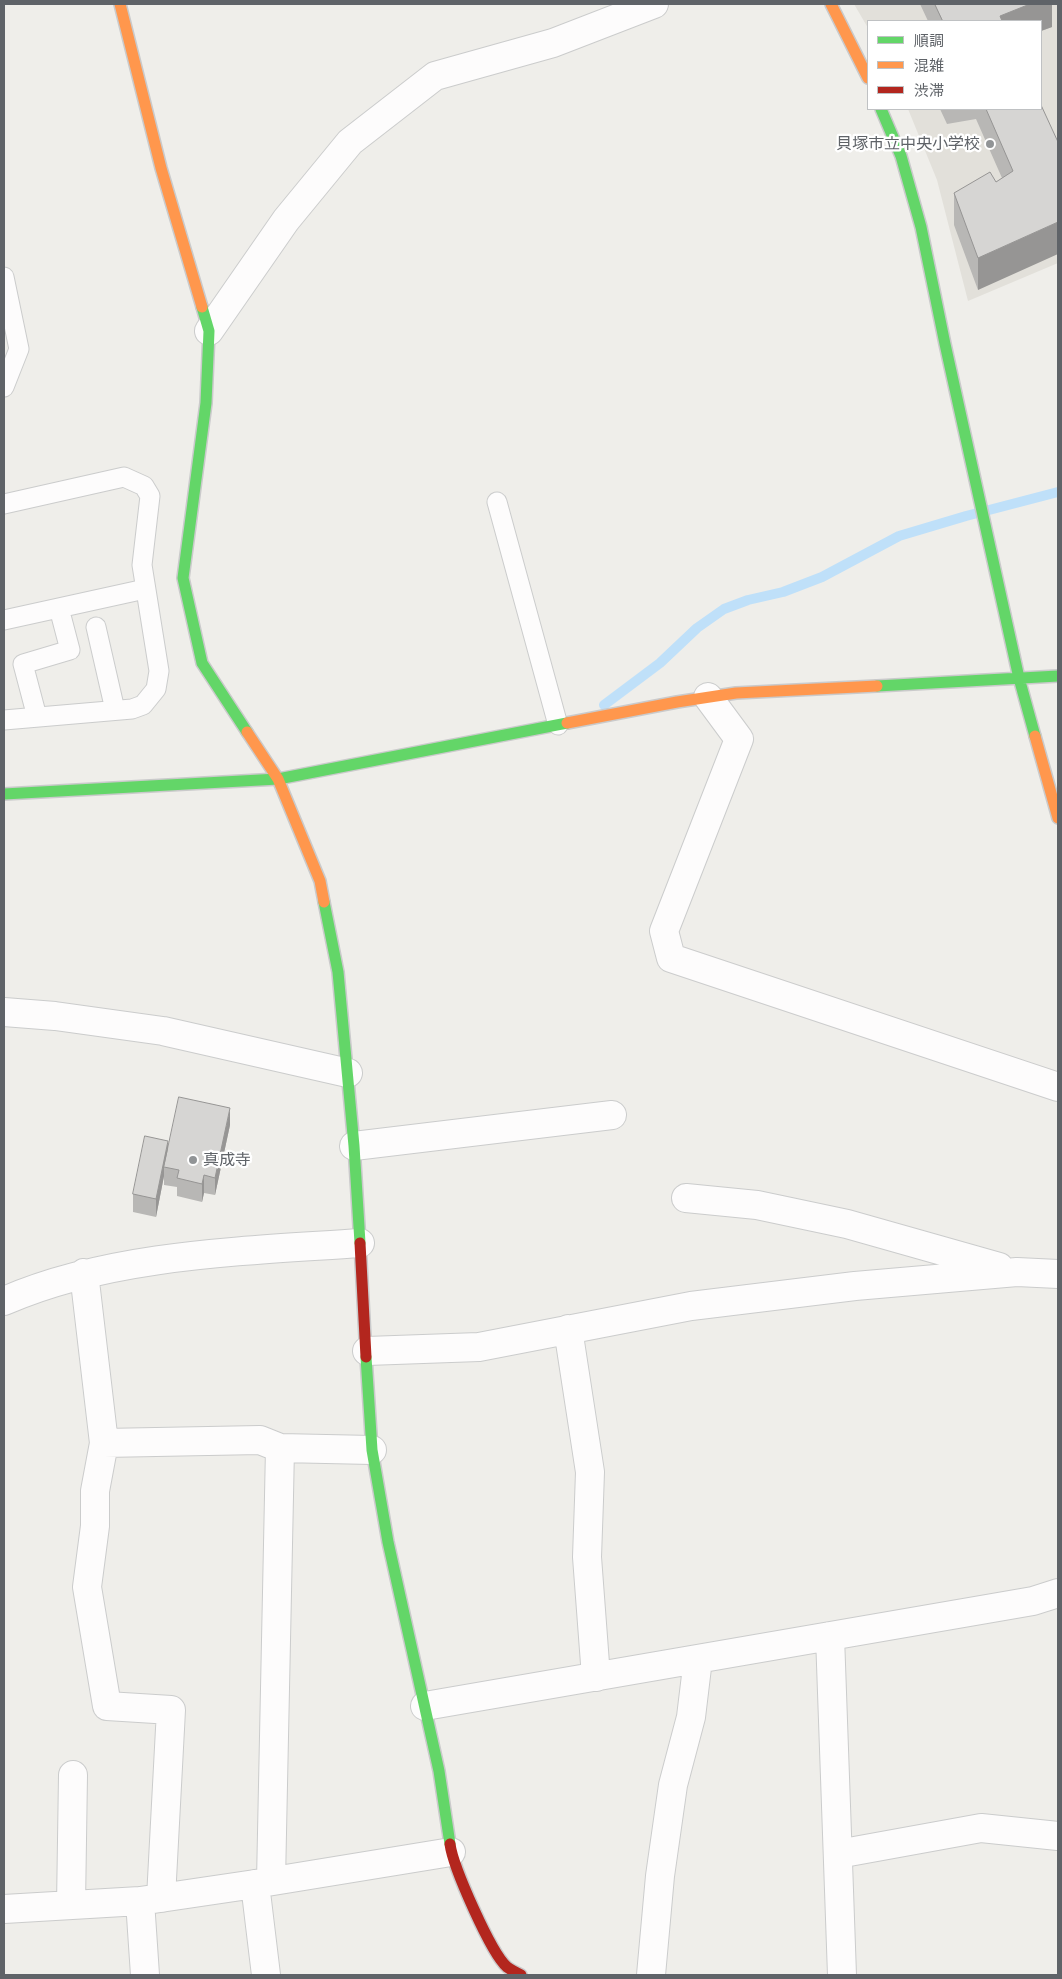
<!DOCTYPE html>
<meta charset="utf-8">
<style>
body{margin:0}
#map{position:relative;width:1062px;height:1979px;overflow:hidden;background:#efeeea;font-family:Karla,"Noto Sans JP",sans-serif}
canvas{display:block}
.frame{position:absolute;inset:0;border:5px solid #5f6368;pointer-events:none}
.legend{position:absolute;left:867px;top:20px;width:175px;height:90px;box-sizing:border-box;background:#fff;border:1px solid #bfc1c3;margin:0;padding:6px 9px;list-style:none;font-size:15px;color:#5f6368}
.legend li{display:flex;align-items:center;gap:10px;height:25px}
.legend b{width:25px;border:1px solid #bfc1c3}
</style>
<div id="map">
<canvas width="1062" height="1979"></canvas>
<div class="frame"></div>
<ul class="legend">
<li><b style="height:6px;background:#63d668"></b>順調</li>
<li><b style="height:6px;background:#ff974d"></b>混雑</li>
<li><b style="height:6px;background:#b3261e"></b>渋滞</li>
</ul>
</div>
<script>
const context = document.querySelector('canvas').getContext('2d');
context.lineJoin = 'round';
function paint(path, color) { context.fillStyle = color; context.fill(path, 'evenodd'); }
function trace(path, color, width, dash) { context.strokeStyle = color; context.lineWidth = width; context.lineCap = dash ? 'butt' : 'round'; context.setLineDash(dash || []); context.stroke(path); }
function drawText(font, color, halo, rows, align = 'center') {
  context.font = font + ' Karla,"Noto Sans JP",sans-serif'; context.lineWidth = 4.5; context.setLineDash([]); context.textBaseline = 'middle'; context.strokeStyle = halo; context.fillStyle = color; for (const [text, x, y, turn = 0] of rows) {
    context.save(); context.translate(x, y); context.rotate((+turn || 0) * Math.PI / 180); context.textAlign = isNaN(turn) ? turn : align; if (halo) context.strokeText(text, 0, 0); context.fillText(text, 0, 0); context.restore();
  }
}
const education = new Path2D(`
 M854 4H1058V263L968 301 937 180 908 109H1041V21H868V28Z`);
const stream = new Path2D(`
 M604 705 660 663 697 628 724 609 748 600 783 592 822 577 899 536 966 516 1058 492`);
const lane = new Path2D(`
 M4 277 19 349 4 387
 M497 502 558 725
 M4 504 124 477 144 486 150 496 142 565 159 671 156 689 143 705 132 709 4 720
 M4 620 145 589
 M96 627 115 710
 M37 717 23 664 70 650 59 608`);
const street = new Path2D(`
 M209 331 286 220 350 142 435 76 553 43 654 4
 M708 697 739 739 664 931 671 958 1058 1087
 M4 1012 55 1016 163 1031 348 1073
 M354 1146 612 1115
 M686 1198 757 1205 847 1224 999 1267
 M84 1273 104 1443 260 1440 280 1448
 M4 1301C111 1254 245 1251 360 1243
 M568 1329 590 1472 587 1557 596 1677
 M367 1351 479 1347 691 1306 855 1286 1017 1272 1058 1274
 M104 1443 95 1491V1526L87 1587 107 1706 171 1710 161 1898
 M830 1636 842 1975
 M425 1706 1033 1601 1058 1593
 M838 1854 981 1828 1058 1836
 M271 1881 280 1448 372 1450
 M255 1884 266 1975
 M140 1901 145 1975
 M71 1905 73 1775
 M4 1909 140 1901 255 1884 451 1852
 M651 1975 660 1876 673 1785 691 1717 698 1659`);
const fast = new Path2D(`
 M881 109 901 156 921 227 945 344 1019 678 1035 736
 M202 307 209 331 206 403 183 578 202 663 247 732
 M877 686 1058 676
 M4 794 278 779 567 723
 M324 902 338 972 354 1146 360 1243
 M366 1357 372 1450 388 1542 439 1771 450 1844`);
const slow = new Path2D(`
 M120 4 161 168 202 307
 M831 4 868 78
 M567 723 677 702 736 693 877 686
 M247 732 278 779 320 881 324 902
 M1035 736 1058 818`);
const jam = new Path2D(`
 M360 1243 366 1357
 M450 1844C453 1867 491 1953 507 1967 511 1970 517 1973 521 1975`);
const wall = new Path2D(`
 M920 4H1052V27L1041 31V21H928Z
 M940 109H1041L978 290 954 225V193L996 182 1002 178 976 119 947 124Z
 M230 1125 215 1195 204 1193 202 1202 177 1196V1187L164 1185V1176L156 1217 133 1212V1194L168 1149Z`);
const shadedWall = new Path2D(`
 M1030 4H1052V27L1041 31V21H1000V16Z
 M1058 222V254L978 290V258Z
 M230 1108V1125L215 1195V1178Z
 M168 1141V1158L164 1167V1176L156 1217V1199Z
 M204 1175V1193L202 1202V1184Z`);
const building = new Path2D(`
 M935 4H1030L1000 16 1002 21H943Z
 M1041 105 1058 142V222L978 258 954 193 990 172 996 182 1013 171 986 109H1041Z
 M179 1097 230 1108 215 1178 204 1175 202 1184 177 1178 179 1170 164 1167Z
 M145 1136 168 1141 156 1199 133 1194Z`);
const markers = [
 [990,144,5,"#919496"],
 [193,1160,5,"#919496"]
];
const poiNames = [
 ["貝塚市立中央小学校",980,144],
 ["真成寺",203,1160,"left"]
];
paint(education, '#e2e0da');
trace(stream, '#bfe0f9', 10);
trace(lane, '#cbcccc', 21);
trace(street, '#cbcccc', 30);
trace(fast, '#cacacb', 14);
trace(slow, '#cacacb', 14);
trace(jam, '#cacacb', 14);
trace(lane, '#fdfcfc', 19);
trace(street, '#fdfcfc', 28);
trace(fast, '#63d668', 11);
trace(slow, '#ff974d', 11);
trace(jam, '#b3261e', 11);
paint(wall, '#b8b7b5');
paint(shadedWall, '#969594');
paint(building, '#d6d5d3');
trace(building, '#969594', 1);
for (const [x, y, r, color] of markers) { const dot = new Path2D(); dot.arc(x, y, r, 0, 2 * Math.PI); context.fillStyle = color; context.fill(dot); trace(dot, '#fff', 2); }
drawText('16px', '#5f6368', '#fff', poiNames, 'right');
</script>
